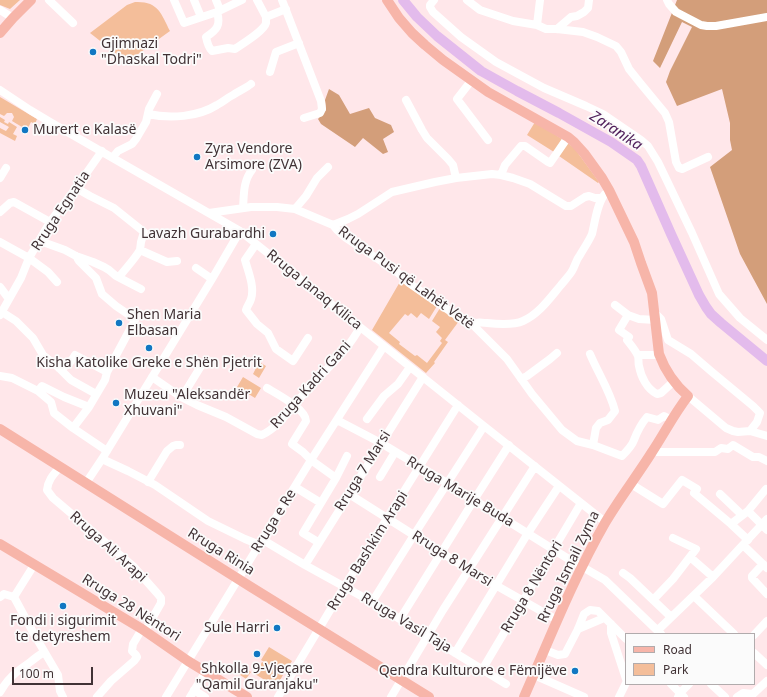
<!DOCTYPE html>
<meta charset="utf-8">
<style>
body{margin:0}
#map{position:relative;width:767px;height:697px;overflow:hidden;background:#ffe7ea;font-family:"Noto Sans",sans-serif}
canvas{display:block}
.legend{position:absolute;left:625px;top:633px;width:130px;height:52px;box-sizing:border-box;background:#fbfbfb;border:1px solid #b1abac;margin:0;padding:5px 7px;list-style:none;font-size:12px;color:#413235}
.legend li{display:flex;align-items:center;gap:8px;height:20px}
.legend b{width:20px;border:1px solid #b1abac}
.scale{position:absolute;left:12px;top:667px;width:81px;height:18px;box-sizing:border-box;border:2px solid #413235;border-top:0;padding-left:5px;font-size:12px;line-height:14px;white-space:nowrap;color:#413235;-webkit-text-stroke:3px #fbfbfb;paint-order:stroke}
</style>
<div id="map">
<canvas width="767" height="697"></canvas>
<ul class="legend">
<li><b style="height:5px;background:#f7b5a9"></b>Road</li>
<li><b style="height:11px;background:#f4be9a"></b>Park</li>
</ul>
<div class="scale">100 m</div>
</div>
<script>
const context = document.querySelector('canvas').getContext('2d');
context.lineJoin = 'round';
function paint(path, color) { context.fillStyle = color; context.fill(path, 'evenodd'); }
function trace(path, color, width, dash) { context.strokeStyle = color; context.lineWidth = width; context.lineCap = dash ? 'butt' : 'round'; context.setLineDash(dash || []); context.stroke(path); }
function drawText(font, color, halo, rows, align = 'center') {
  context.font = font + ' "Noto Sans",sans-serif'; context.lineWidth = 3.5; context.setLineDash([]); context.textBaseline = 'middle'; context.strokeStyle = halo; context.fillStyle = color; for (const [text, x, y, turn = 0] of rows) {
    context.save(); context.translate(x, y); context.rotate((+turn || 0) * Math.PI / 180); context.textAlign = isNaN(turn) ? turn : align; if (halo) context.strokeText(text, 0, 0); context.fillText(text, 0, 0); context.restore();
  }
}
const green = new Path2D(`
 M0 0H20L10 9 0 5Z
 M135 2C158 1 161 13 170 31L127 62 90 33 127 5Z
 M0 97 37 119 35 124 31 122 27 130 12 121 14 117 12 113H7L4 116 0 114Z
 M0 117 5 120 4 122 8 124 9 122 17 127 13 134 17 136 15 141 0 133V128L6 131 9 127 0 122Z
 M535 122 562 139 554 152 527 135Z
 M568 143 575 149 599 182 598 183 559 156Z
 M401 280 437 306 429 319 421 313 417 318 411 313 408 316 405 314 389 333 400 342 399 344 415 356 417 355 427 363 442 343 440 341 442 338 436 332 440 327 432 321 440 308 459 321 445 340 448 342 434 362 435 363 426 373 372 330Z
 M259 362 266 366 259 378 253 374Z
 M243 377 261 388 255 398 237 387Z
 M269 647 292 661 284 674 261 660Z
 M262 662 283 675 276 687 255 674Z
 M241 665 251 672 246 679 236 672Z`);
const forest = new Path2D(`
 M677 0H767V304L740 254 710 167 732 150 730 140V123L722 89 677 106 666 82 670 71 692 27 682 22 660 68 653 61Z
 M329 89 339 95 350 114 369 108 375 118 391 125 394 132 383 139 388 152 383 154 363 138 355 147 321 124 318 119 326 110 325 100Z`);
const river = new Path2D(`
 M403 0 417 17 437 36 481 71 517 91 559 113 611 142 637 160 641 166 671 234 699 295 706 307 711 314 721 323 767 361`);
const minor = new Path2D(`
 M49 0 73 23
 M174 0 184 23 217 12 242 0
 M194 0 201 17
 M216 0 220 10
 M257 0 266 17 286 9
 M282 0 321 101 322 109 320 113 304 118
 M434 0 430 5V7L433 12 461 37 496 62 544 88 586 106 603 114 641 140 648 146 658 162 692 233 719 294 740 318 767 340
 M467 0 480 10 513 21 537 25 546 29H557L583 32 597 37 616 46 621 52 629 69 641 84 660 107 665 113 669 122 676 162 679 168 682 169 708 157
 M667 0 669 4 676 12 701 25 707 26H716L767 17
 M0 10 13 18
 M217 12C221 25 217 30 206 37 207 42 208 47 212 51L228 48 235 49C242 44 264 31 266 23 266 22 266 19 266 17
 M537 25 540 0
 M557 29 571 17 577 16 584 12 588 8 589 0
 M270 72 276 52 299 43
 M471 81 457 99 488 140
 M0 90 30 110 50 122 240 231 484 426 605 522
 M406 100 422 130 427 138 448 159 453 165 456 178
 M148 114C170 119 198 117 217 105 223 102 227 98 233 95 239 91 246 88 251 84
 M113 157 118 151 132 144 136 139 146 122 149 109 157 94
 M501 175 505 165 521 146H525L548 162 550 163 568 137
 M0 178 6 168
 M76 188 90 196 114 208 144 232 141 242 140 250 167 262 177 261
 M243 208C244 195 243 181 252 170
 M295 209 306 196 317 178 328 167
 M0 212 10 203 14 202 50 222
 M209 213 251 207H277L295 209 333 225 337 230 346 238 396 271 409 283 432 299 457 316 472 324 507 359 532 394 562 430 577 441 593 445 622 456C626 452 632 446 634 440 637 432 641 424 647 417L658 420 664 416 672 420
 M333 225 348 219 358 214 392 192 435 182 456 178 492 174 501 175 513 178 530 184 566 206H571L585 197 589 196 595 198H602
 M40 241 65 250 76 256 93 262 104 267 109 270 116 276 141 289
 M0 242 29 258 48 272 57 282
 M256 244 245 260C248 271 255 287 251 299 250 303 247 306 246 310L257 324 268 333 276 349 293 361 308 338
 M196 268 212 279
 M119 277C126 268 134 260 140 250
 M0 287 9 299
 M615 305 628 315 619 330 629 337 627 340C631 345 636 351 638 356 639 359 638 363 639 366 641 377 647 389 657 394L661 393 674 381
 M2 312 16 321 33 338 43 355 59 368 71 380 96 394
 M655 313 661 319 668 340 691 354 712 372 753 406 760 413 757 422 750 431
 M0 315 21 278 29 258 50 222 76 188 102 151
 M628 315 639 319 655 320
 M472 324C480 321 480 323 487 323 497 324 514 325 523 321 539 314 550 298 561 285 564 281 569 276 572 271 575 266 576 260 580 255 584 248 589 241 592 234 595 222 597 203 605 194
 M590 354C598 373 610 391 615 411L608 420 600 423 596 428 593 445
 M638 355H655L659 354
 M59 368C69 366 70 363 75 355L107 372
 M0 376 12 378 38 391 51 402 54 413 73 428 107 451
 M152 377 181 397 197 405 226 417 257 434 262 435C279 427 290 409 303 395 322 372 346 354 360 327
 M521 379 527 376 550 359 557 353
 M267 388C277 394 306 409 306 421L293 442 292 444 303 452 311 460 336 478
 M38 391 42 386 64 397 89 407
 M688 396 726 428 733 431 738 432 750 431 767 436
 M182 397 201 366
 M367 419 384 396 398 384 410 367
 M337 420 381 443 447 483 567 558 605 580 661 634
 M73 428 89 407 105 380 107 372 113 361 135 320V319L116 306 102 294 96 278 79 261 76 256
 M652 452H715L721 448 728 449 733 445 753 457H759L767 461
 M102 459 128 471 155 485 208 521 245 539 260 545
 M60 467C53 475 48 480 47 490L53 498 133 566 157 593 161 598V603L145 631
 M380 477 395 452
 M148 482 167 451 173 446 176 445H180
 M86 483 102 459 212 279 240 231
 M631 484 663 504 682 480 697 489 694 493 731 524 748 540
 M295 487 321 503
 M349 494 469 570 557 620
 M720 494 742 515
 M748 511 767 530
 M731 524 748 511 766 489
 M263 540 305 565 372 602 506 684
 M318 542 303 533 336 478 347 456
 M743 545 767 568
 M690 557 713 577
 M763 564 752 576V578L767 594
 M305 565 423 377
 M623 573 630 578 671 617
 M694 596 734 634
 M0 597 4 594 14 597 34 565
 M14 597 34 634 58 675 60 691 63 697
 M653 600 673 579 696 549 673 538
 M372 602 414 535 484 426
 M400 619 474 500 509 445
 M611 624V633L626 679
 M578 629 604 618
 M658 630 713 577 767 519
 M754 635 767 621
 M545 650 558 655 565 654 578 629 584 614 590 610 598 611 626 639
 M455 653 528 533 559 486
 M754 653 767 665
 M482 670 581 503
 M534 675 584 697
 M671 684 684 697
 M711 684 725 697
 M194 690 205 697
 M0 692C8 678 16 672 29 663 34 659 39 655 44 652
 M97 697 111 681 134 661 137 657 136 655 132 651 133 644 142 629
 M166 697 311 460 384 346
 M190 697 206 671
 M278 697 344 587 458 405
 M391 697 443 610 535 466
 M619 697 626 683
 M678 697 680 693 689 684
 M737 697 743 693 753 694 767 681`);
const major = new Path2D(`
 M387 0 399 18 412 33 425 45 443 60 488 92 529 115 568 137 574 142 584 153 602 178 609 190 634 242 641 263 652 293 659 354C665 370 675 385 688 396 674 414 664 434 652 452 637 476 619 499 605 523 573 579 550 638 524 697
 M0 33 13 18 31 0
 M0 429 251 587 429 697
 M0 544 142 629 188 661 247 697`);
const markers = [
 [93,52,4,"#1177c2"],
 [25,130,4,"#1177c2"],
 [197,157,4,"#1177c2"],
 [273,234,4,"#1177c2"],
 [119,323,4,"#1177c2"],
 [149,348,4,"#1177c2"],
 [116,403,4,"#1177c2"],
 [63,606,4,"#1177c2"],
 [277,628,4,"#1177c2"],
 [257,654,4,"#1177c2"],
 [575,671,4,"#1177c2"]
];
const poiNames = [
 ["Gjimnazi",101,44],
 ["\"Dhaskal Todri\"",101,60],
 ["Murert e Kalasë",33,130],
 ["Zyra Vendore",205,149],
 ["Arsimore (ZVA)",205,165],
 ["Lavazh Gurabardhi",265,234,"right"],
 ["Shen Maria",127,315],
 ["Elbasan",127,331],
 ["Kisha Katolike Greke e Shën Pjetrit",149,363,"center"],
 ["Muzeu \"Aleksandër",124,395],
 ["Xhuvani\"",124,411],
 ["Fondi i sigurimit",63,621,"center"],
 ["te detyreshem",63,637,"center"],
 ["Sule Harri",269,628,"right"],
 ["Shkolla 9-Vjeçare",257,669,"center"],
 ["\"Qamil Guranjaku\"",257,685,"center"],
 ["Qendra Kulturore e Fëmijëve",567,671,"right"]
];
const streetNames = [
 ["Rruga Egnatia",61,211,-56],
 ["Rruga Pusi që Lahët Vetë",406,278,36],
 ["Rruga Janaq Kilica",314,290,39],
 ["Rruga Kadri Gani",311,385,-48],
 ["Rruga 7 Marsi",363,471,-58],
 ["Rruga Marije Buda",460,492,31],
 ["Rruga e Re",274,521,-58],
 ["Rruga Ali Arapi",108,547,42],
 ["Rruga Bashkim Arapi",368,551,-58],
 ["Rruga Rinia",221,552,32],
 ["Rruga 8 Marsi",452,559,32],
 ["Rruga Ismail Zyma",569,567,-64],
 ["Rruga 8 Nëntori",532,587,-59],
 ["Rruga 28 Nëntori",131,608,32],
 ["Rruga Vasil Taja",406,623,31]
];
const waterNames = [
 ["Zaranika",616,131,33]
];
paint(green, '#f4be9a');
paint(forest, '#d39e7a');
trace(river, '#e3bbec', 10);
trace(minor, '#fff', 8);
trace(major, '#f7b5a9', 10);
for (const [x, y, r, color] of markers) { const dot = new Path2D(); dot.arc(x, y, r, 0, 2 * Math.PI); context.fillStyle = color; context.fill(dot); trace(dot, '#fbfbfb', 1.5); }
drawText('14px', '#413235', '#fbfbfb', poiNames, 'left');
drawText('14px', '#413235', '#fbfbfb', streetNames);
drawText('italic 15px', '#4f1f5a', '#fbfbfb', waterNames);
</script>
